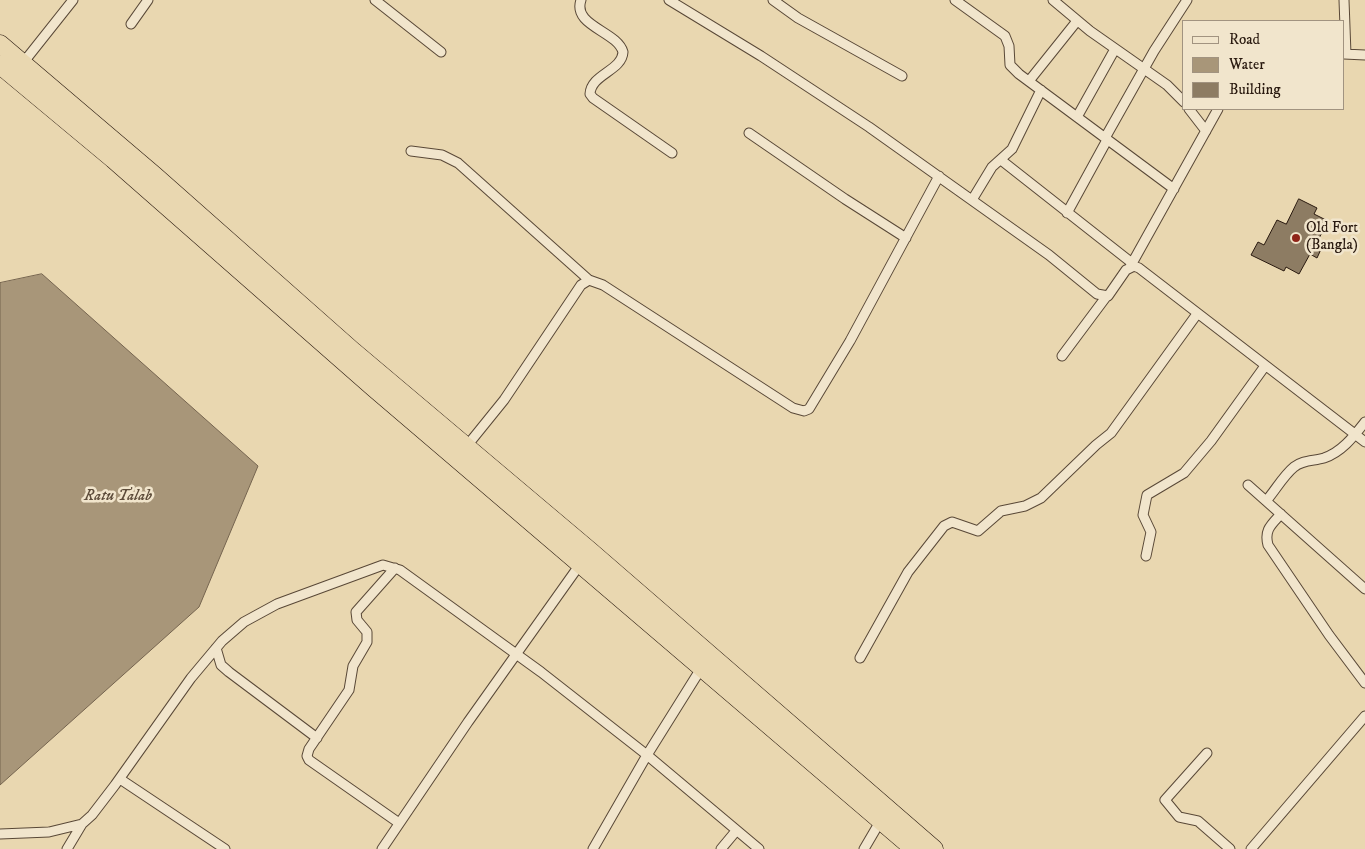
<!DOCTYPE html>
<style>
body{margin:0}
#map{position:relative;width:1365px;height:849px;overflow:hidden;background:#e9d7b0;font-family:"IM FELL DW Pica",serif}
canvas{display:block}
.legend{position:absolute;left:1182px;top:20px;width:162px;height:90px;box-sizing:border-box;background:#f1e5cc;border:1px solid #a19380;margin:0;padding:6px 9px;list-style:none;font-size:15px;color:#29190f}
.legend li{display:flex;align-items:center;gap:10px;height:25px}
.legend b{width:25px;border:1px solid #a19380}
</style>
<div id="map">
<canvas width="1365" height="849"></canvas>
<ul class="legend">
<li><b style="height:6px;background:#f1e5cc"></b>Road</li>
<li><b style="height:14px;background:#a89679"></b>Water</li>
<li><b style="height:14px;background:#8d7c63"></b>Building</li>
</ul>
</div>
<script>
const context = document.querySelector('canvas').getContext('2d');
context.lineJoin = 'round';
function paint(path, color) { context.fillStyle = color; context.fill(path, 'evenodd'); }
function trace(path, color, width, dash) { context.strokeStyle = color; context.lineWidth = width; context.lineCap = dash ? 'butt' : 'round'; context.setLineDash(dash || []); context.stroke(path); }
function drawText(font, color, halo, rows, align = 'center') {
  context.font = font + ' "IM FELL DW Pica",serif'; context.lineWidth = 5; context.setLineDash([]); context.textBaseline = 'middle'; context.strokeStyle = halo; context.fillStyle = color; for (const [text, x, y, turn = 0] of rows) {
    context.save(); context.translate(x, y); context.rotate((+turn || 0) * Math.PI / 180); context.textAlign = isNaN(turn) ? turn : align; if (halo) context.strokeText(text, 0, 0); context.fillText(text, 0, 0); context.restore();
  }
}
const water = new Path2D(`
 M42 274 258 466 199 607 0 785V283Z`);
const building = new Path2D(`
 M1299 199 1317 208 1314 214 1328 221 1317 242 1323 245 1317 258 1310 254 1299 274 1286 267 1284 271 1251 255 1258 242 1264 245 1277 220 1286 224Z`);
const street = new Path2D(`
 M375 0 441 52
 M581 0C572 26 617 31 623 52 622 71 591 74 590 94L593 98 672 153
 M669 0 761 56 869 127 1049 255 1097 294 1108 296 1126 270 1134 266 1139 268 1365 442
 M773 0 798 18 902 76
 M955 0 1005 36 1009 46 1010 65 1019 74 1174 189
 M1053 0 1090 31 1167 85 1184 102
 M1344 0 1346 54
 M131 24 148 0
 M1344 54 1365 55
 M23 63 73 0
 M1029 81 1077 21
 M1189 109 1206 131
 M1077 117 1115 49
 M749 133 845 199 906 238
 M1105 138 1154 51 1187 0
 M411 151 442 155 458 163 589 280
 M1001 160 1132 263
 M972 200 992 167 1012 149 1041 90
 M1067 213 1107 140
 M1130 267 1218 109
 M1062 356 1106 297
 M466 447 504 400 581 285 589 280 603 285 793 408 804 411 809 409 850 341 939 176
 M1248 485 1365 589
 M1266 501C1275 491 1283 476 1294 467 1302 460 1314 461 1324 458 1342 452 1354 436 1365 422
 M1281 514C1271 525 1264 530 1268 545L1329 635 1365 683
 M1146 556 1151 532 1143 515 1147 495 1184 473 1211 441 1265 366
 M395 568 356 612 357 620 367 632V642L353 666 349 690 309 749 307 756 309 760 399 823
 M216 648 221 665 229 672 317 738
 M860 658 908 572 944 526 952 522 978 531 1001 511 1025 506 1041 498 1096 445 1111 433 1197 314
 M1207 753 1165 800 1179 817 1198 821 1230 849
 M120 779 225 849
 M0 834 49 832 82 824 92 815 115 785 191 678 222 641 244 622 277 604 383 565 400 570 541 672 647 755 759 849
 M67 849 82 824
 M382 849 468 722 581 563
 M593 849 647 755 702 667
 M721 849 736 831
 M864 849 881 820
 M1251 849 1365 716`);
const highway = new Path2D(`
 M0 44 154 175 354 352 590 551 934 849
 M0 65 113 159 374 388 914 849`);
const markers = [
 [1296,238,5,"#8f2418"]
];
const poiNames = [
 ["Old Fort",1306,229],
 ["(Bangla)",1306,246]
];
const waterNames = [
 ["Ratu Talab",118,497]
];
paint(water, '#a89679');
trace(water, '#75644f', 1);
paint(building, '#8d7c63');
trace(building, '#29190f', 1);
trace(street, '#594837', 11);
trace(highway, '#29190f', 19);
trace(street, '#f1e5cc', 9);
trace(highway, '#e9d7b0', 18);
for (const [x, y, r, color] of markers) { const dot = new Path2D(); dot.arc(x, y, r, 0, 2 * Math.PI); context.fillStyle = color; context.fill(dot); trace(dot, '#f1e5cc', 2); }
drawText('15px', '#29190f', '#f1e5cc', poiNames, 'left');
drawText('italic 16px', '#5c4b39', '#f1e5cc', waterNames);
</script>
